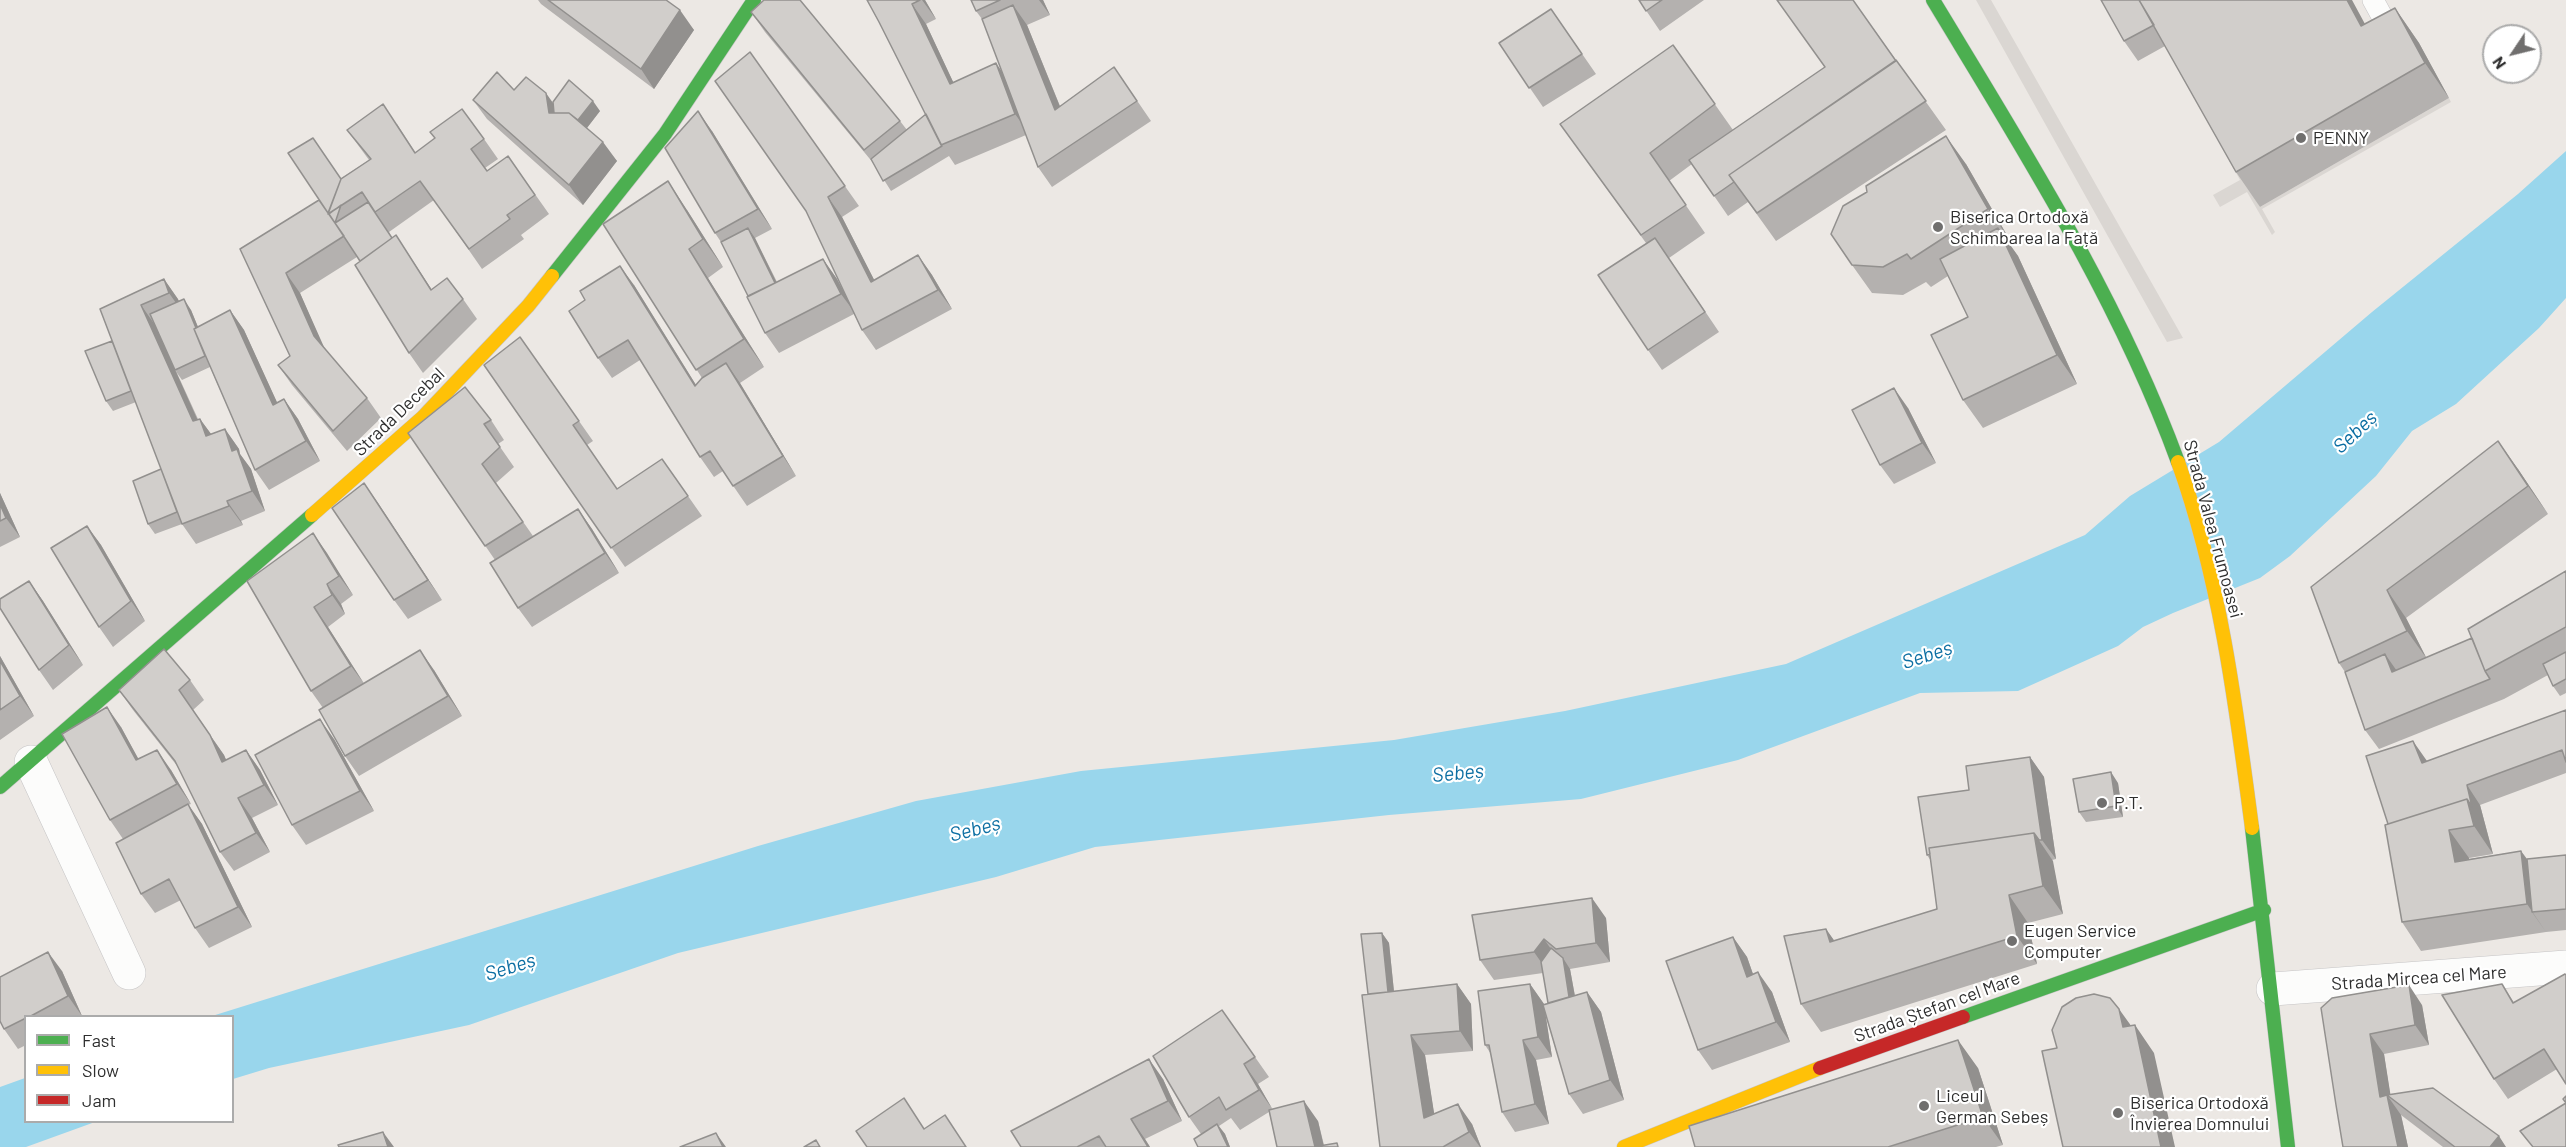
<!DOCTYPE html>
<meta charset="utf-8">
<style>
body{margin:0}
#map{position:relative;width:2566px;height:1147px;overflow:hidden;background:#ece8e4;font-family:Barlow,sans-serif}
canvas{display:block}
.legend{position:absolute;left:24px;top:1015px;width:210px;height:108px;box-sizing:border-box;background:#fff;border:2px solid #ababab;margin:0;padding:8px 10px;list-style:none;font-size:18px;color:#2e2e2e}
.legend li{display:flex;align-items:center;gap:12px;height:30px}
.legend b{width:30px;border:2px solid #ababab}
.north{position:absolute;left:2482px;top:24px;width:60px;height:60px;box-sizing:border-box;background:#fff;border:2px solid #ababab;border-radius:50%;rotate:235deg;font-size:16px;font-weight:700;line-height:24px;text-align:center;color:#2e2e2e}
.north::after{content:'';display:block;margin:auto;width:21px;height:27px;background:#706f6e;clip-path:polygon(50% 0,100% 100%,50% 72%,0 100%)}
</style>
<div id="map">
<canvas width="2566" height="1147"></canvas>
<ul class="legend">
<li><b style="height:8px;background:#4caf50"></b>Fast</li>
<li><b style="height:8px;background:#ffc107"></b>Slow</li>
<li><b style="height:8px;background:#c62828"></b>Jam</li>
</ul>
<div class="north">N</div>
</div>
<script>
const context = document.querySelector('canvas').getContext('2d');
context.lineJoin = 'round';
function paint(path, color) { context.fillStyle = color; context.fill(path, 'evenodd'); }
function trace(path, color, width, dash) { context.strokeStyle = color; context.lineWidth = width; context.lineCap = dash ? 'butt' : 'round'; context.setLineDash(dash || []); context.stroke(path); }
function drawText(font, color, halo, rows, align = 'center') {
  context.font = font + ' Barlow,sans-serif'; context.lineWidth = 4.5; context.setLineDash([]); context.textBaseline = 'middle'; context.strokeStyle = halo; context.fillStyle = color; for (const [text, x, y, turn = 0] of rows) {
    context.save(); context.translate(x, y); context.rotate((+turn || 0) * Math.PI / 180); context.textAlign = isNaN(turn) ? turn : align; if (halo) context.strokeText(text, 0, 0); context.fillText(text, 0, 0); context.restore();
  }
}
const plaza = new Path2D(`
 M1976 0H1991L2183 338 2167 342Z
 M2169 44 2260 207 2449 98 2451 102 2262 209 2275 232 2272 235 2247 192 2220 207 2213 195 2240 180 2165 46Z`);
const water = new Path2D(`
 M2566 151V298L2539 328 2456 404 2412 431 2376 476 2290 556 2260 578 2173 613 2143 627 2118 646 2018 691 1920 693 1738 760 1581 799 1389 815 1095 847 996 877 678 953 469 1025 269 1068 233 1079 232 1016H212L758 846 916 801 1081 771 1394 740 1565 711 1786 664 2085 535 2130 496 2219 442 2372 312 2518 194Z
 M25 1078 26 1122H95L26 1147H0V1087Z`);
const lane = new Path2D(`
 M2373 0 2395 40`);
const street = new Path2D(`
 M31 762 129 973
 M2273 989 2566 967`);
const fast = new Path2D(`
 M1933 0C2023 149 2118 298 2178 462
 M552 276 665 134 754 0
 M0 787 312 515
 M2252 828 2288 1147
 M1963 1017 2264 910`);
const slow = new Path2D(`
 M2178 462C2220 579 2236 706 2252 828
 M312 515 423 417 528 306 552 276
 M1624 1147 1820 1068`);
const jam = new Path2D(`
 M1820 1068 1963 1017`);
const wall = new Path2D(`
 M538 0H666L694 30 654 89 541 4Z
 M867 0H925L936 19 926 24 953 82 1002 71 982 19 976 11 971 0H1043L1050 15 1027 25 1060 106 1114 67 1151 121 1052 187 1038 167 1026 135 955 165 949 156 891 191 874 164 765 32 751 12 900 121 907 130 926 114 879 22Z
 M1639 0H1704L1660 31Z
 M1853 0 1946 130 1776 241 1748 202 1728 216 1692 164 1669 181 1705 233 1669 258 1719 332 1662 370 1648 350 1646 243 1560 124 1673 45 1733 130 1825 67Z
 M2101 0 2365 24 2395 8 2419 43 2449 98 2260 207 2236 172 2165 46 2138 61 2124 41Z
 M1551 9 1596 74 1543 107 1499 43Z
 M750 52 859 206 842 217 874 280 918 255 932 275 952 309 876 350 862 330 854 314 779 353 765 333 748 296 721 242 715 233 712 131 772 229 755 238 777 282 823 259 837 279 847 297Z
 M514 90 553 103 600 111 587 128 617 161 583 205 487 119 473 100Z
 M397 124 415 152 484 139 498 159 485 168 487 171 508 156 549 214 521 235 524 239 482 269 434 200 389 232 392 238 409 255 431 289 463 299 477 319 423 373 409 353 357 257 300 293 324 349 367 398 381 418 347 451 292 385 278 365 290 356 240 249 319 200 341 178 369 160 347 130Z
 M1966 164 2008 237 2006 239 2018 256 2077 384 1983 428 1963 400 1968 317 1948 276 1931 287 1926 282 1903 295 1872 293 1852 265Z
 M687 210 723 267 708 278 764 367 740 383 796 476 747 506 723 471 714 477 700 457 640 360 612 378 598 358 634 285 696 385 702 378 603 224Z
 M164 279 179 301 191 310 198 327 230 310 244 330 277 403 284 399 298 419 320 461 269 490 255 470 210 367 182 380 175 370 155 325 198 419H200L211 434 225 429 239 449 240 454 251 469 265 511 241 521 243 525 196 544 182 524 155 534 148 524 161 469 136 402 113 411 106 401 112 341 100 309Z
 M520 337 593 441 587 445 617 489 662 459 702 516 625 567 484 365Z
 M1908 408 1936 463 1894 484 1880 465Z
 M491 420 504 440 498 444 514 467 496 483 533 536 578 509 592 529 619 573 532 627 518 608 495 560 408 433Z
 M2518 469 2548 514 2406 618 2426 658 2472 638 2566 571V693L2560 696 2553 686 2548 675 2504 699 2379 749 2365 730 2345 672 2339 663 2311 587Z
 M364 483 442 600 408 619 394 600Z
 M0 493 20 537 0 547Z
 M87 526 101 545 145 621 113 647 99 627Z
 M313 533 353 595 341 604 345 614 328 627 364 684 434 670 462 716 359 776 345 756 323 708 311 691Z
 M29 581 43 601 83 665 53 690 39 670Z
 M0 656 34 716 0 740Z
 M190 680 204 700 193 710 224 755 226 760 246 750 260 770 278 805 252 818 270 852 234 871 220 852 178 767 133 710 119 690Z
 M2566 710V773L2480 805 2493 854 2469 858V859L2521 851 2527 859 2566 855V930L2546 932 2421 951 2402 922 2388 824 2427 761Z
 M121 727 138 759 171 770 191 804 188 805 202 824 252 927 209 948 195 928 181 900 155 913 141 894 123 839 110 820Z
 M334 739 374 811 306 845 292 825Z
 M2030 757 2044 777 2056 859 2052 860 2063 914 2028 923 2037 964 1821 1032 1801 1004 1826 929 1834 941 1937 909 1931 861 1927 855 1969 790Z
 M2118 783 2123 817 2086 822 2079 812Z
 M1606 918 1610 962 1570 969 1575 996 1587 992 1601 1012 1624 1100 1583 1114 1569 1094 1545 1013 1552 1057 1536 1060 1549 1124 1515 1132 1502 1112 1491 1054 1485 1045 1530 984 1544 1004 1548 1003 1543 973 1494 980 1480 960Z
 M1382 933 1389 943 1394 991 1457 984 1471 1004 1473 1051 1425 1055 1434 1114 1472 1124 1481 1147H1380L1368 994Z
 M1733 937 1747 957 1753 974 1772 992 1790 1042 1712 1070 1698 1050Z
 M62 971 82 1016 26 1017V1045L18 1049 4 1029Z
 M2502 984 2557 1069 2508 1099 2494 1079Z
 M2422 1005 2429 1045 2384 1054 2390 1094 2506 1147H2443L2401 1115 2408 1147H2343L2321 1008Z
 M1222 1010 1269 1077 1258 1084 1272 1109 1318 1121 1324 1145 1340 1147H1277L1269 1112 1240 1130 1231 1118 1219 1126 1225 1134 1230 1147H1198L1201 1134 1189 1117Z
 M1978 1068 2003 1145 1996 1147H1695Z
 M1163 1079 1182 1121 1145 1139 1150 1147H1021Z`);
const shadedWall = new Path2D(`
 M922 0H925L936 19Z
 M1039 0H1043L1050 15Z
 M2347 0H2352L2385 61 2361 26Z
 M912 4 926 24 963 103 950 84Z
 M1013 5 1027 25 1069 129 1055 110Z
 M2395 8 2419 43 2449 98 2425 63Z
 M680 10 694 30 654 89 641 69Z
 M996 63 1010 83 1029 133 1015 114Z
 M546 93 560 113H549Z
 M593 101 600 111 583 133 576 123Z
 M698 111 712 131 772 229 758 209Z
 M1946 136 1966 164 2008 237 1988 209Z
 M603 142 617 161 583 205 569 185Z
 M668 181 687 210 723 267 703 239Z
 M828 197 842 217 885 301 871 282Z
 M748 228 755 238 787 304 780 293Z
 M1998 228 2018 256 2077 384 2057 355Z
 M396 235 409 255 445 310 431 290Z
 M689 249 708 278 764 367 744 339Z
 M918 255 932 275 952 309 938 290Z
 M823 259 837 279 855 313 841 294Z
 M620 266 634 285 709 406 695 386Z
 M286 273 300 293 328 356 314 336Z
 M164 279 178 299 183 313 169 293Z
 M184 299 191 310 214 366 207 355Z
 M141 305 155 325 207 441 193 421Z
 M230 310 244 330 287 424 273 405Z
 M726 363 740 383 796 476 783 456Z
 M1894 388 1908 408 1936 463 1922 443Z
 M284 399 298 419 320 461 306 441Z
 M200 419 214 438 206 436Z
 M225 429 239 449 240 454 251 469 265 511 252 491 232 451Z
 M2498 441 2518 469 2548 514 2528 486Z
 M364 483 378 503 442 600 428 580Z
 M0 493 20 537 6 518 0 504Z
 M227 501 241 521 243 525 229 506Z
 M578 509 592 529 619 573 605 553Z
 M87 526 101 545 145 621 131 601Z
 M313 533 327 553 353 595 339 576Z
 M29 581 43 601 83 665 69 645Z
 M327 584 341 604 345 614 332 595Z
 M2387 590 2406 618 2427 659 2407 631Z
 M314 607 328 627 365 685 351 666Z
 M420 650 434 670 462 716 448 696Z
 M2385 654 2399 674 2392 672Z
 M0 656 34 716 20 696 0 661Z
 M107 707 121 727 150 780 136 760Z
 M320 719 334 739 374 811 360 791Z
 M210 735 224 755 236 782 222 762Z
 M2413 741 2427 761 2422 763Z
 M157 750 171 770 191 804 177 784Z
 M246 750 260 770 278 805 264 785Z
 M2030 757 2044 777 2056 859 2042 840Z
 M2111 772 2118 783 2123 817 2116 806Z
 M2467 785 2480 805 2493 854 2474 826 2467 799Z
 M238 798 252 818 270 852 256 833Z
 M188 804 202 824 252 927 238 907Z
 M2449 830 2469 858 2475 890 2455 862Z
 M2034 833 2053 861 2063 914 2043 886Z
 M2521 851 2541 879 2532 912 2546 932 2527 904Z
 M2009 895 2028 923 2037 964 2017 936Z
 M1592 898 1606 918 1610 962 1596 943Z
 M1826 929 1846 957 1830 942Z
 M1382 933 1389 943 1396 1012 1389 1002Z
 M1733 937 1747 957 1761 997 1747 977Z
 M1544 939 1558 959 1548 972 1534 952Z
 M48 952 62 971 82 1016 68 996Z
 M1563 958 1570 969 1579 1019 1571 1008Z
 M1758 972 1772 992 1790 1042 1776 1022Z
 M1457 984 1471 1004 1473 1051 1460 1031Z
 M1530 984 1544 1004 1552 1057 1538 1037Z
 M2409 985 2422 1005 2429 1045 2415 1025Z
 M1587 992 1601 1012 1624 1100 1610 1080Z
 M2119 1009 2137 1034 2135 1025 2154 1053 2175 1147H2161L2123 1027Z
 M2370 1034 2384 1054 2391 1098 2387 1095 2401 1115 2408 1147H2398L2380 1097Z
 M1411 1035 1425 1055 1438 1138 1424 1118Z
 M1523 1040 1536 1060 1549 1124 1535 1104Z
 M1958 1040 1978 1068 2003 1145 1983 1117Z
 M1149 1059 1163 1079 1182 1121 1168 1101Z
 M1244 1064 1258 1084 1273 1110 1259 1090Z
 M1304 1101 1318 1121 1324 1147H1315Z
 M1458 1104 1472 1124 1481 1147H1480L1469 1132Z
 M1131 1119 1145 1139 1150 1147H1148Z
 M1217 1124 1225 1134 1230 1147H1228Z
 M383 1132 394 1147H388Z
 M716 1133 726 1147H723Z
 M2499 1136 2506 1147H2490Z`);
const building = new Path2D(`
 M548 0H666L680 10 641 69Z
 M764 0H800L900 121 864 150 751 12Z
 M867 0H920L912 4 950 84 996 63 1015 114 941 145 879 22Z
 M971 0H1000L976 11Z
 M1639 0H1662L1646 11Z
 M1777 0H1853L1896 61 1729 175 1734 182 1714 196 1689 160 1825 67Z
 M2101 0H2139L2154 25 2124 41Z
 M2139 0H2347L2361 26 2395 8 2425 63 2236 172Z
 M1013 5 1055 110 1114 67 1137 101 1038 167 982 19Z
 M1551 9 1582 54 1529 88 1499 43Z
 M1673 45 1715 104 1650 153 1686 205 1641 235 1560 124Z
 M750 52 845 186 828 197 871 282 918 255 938 290 862 330 806 211 715 81Z
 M1896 60 1926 101 1757 213 1729 175Z
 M497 72 514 90 526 77 546 93 549 113H569L603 142 569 185 473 100Z
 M569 80 593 101 578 120 569 113H554L553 102Z
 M383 104 415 153 435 138 430 132 462 109 484 139 471 149 487 171 508 156 535 195 507 215 510 219 469 249 420 181 375 212 362 192 328 214 341 179 371 159 347 130Z
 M698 111 758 209 715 233 665 148Z
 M926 114 942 146 883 181 871 159Z
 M1946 136 1988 209 1911 259 1907 254 1883 267 1852 265 1831 234 1843 206 1867 192 1866 186Z
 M313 138 341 179 328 213 288 153Z
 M668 181 703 239 689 249 744 339 696 370 603 224Z
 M319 200 344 236 286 273 314 336 367 398 333 431 278 365 290 356 240 249Z
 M368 202 392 238 360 261 335 223Z
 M341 205 335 223 329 214Z
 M748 228 775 283 748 296 721 242Z
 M1998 228 2057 355 1963 400 1931 335 1968 317 1940 259Z
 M396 235 431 290 447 278 463 299 409 353 355 265Z
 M1655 238 1705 312 1648 350 1598 275Z
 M823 259 841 294 765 333 747 297Z
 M620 266 695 386 702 378 726 363 783 456 733 486 710 451 700 457 628 340 598 358 569 311 585 300 580 291Z
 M164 279 169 293 141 305 193 421 200 419 206 436 225 429 232 451 237 449 252 491 227 501 229 506 182 524 100 309Z
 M184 299 196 328 194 329 205 356 175 370 150 314Z
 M230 310 273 405 284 399 306 441 255 470 194 329Z
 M520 337 579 421 573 425 617 489 662 459 688 496 611 548 484 365Z
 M112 341 131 391 106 401 85 351Z
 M465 387 491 420 484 424 500 447 482 464 523 522 485 546 408 433Z
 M1894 388 1922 443 1880 465 1852 410Z
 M2498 441 2528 486 2387 590 2407 631 2339 663 2311 587Z
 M161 469 177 512 148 524 133 481Z
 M364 483 428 580 394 600 332 508Z
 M0 504 6 518 0 521Z
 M578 509 605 553 518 608 490 563Z
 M87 526 131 601 99 627 51 548Z
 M313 533 339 576 327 584 332 595 314 607 351 666 311 691 247 581Z
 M2566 571V627L2485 671 2468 629Z
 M29 581 69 645 39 670 0 608V599Z
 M2472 638 2485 671 2490 679 2365 730 2345 672 2385 654 2392 672Z
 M164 649 190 680 179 690 210 735 222 762 246 750 264 785 238 798 256 833 220 852 175 761 119 690Z
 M420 650 448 696 345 756 319 710Z
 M2566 652V679L2553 686 2543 664Z
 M0 661 20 696 0 710Z
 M107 707 136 760 157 750 177 784 110 820 62 734Z
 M2566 710V762L2562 750 2467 785 2472 807 2467 799 2388 824 2366 756 2413 741 2422 763Z
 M320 719 360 791 292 825 255 755Z
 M2030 757 2042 840H2039L2034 833 1929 848 1930 854 1927 855 1918 797 1969 790 1966 766Z
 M2111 772 2116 806 2079 812 2073 779Z
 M2467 799 2474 826 2449 830 2455 862 2521 851 2527 904 2402 922 2385 825Z
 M188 804 238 907 195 928 169 879 141 894 116 843Z
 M2034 833 2043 886 2009 895 2017 936 1801 1004 1784 936 1826 929 1830 942 1937 909 1929 848Z
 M2566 855V909L2532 912 2527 859Z
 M1592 898 1596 943 1556 949 1544 939 1534 952 1480 960 1472 915Z
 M1382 933 1388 992 1368 994 1361 934Z
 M1733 937 1747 977 1758 972 1776 1022 1698 1050 1666 961Z
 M1551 948 1563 958 1569 997 1548 1003 1541 962Z
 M48 952 68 996 29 1017H26V1018L4 1029 0 1021V977Z
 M2565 974 2566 975V1084L2544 1049 2494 1079 2442 995 2502 984 2513 1003Z
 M1457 984 1460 1031 1411 1035 1424 1118 1458 1104 1469 1132 1443 1147H1380L1362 995Z
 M1530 984 1538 1037 1523 1040 1535 1104 1502 1112 1489 1045H1485L1478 991Z
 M2409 985 2415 1025 2370 1034 2380 1097 2387 1095 2433 1088 2499 1136 2490 1147H2455L2387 1095 2398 1147H2343L2336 1105 2321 1008 2332 998Z
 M1587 992 1610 1080 1569 1094 1543 1005Z
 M2094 994 2110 998 2119 1009 2123 1027 2135 1025 2161 1147H2063L2042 1051 2057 1048 2052 1030 2062 1007 2076 998Z
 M1222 1010 1255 1057 1244 1064 1259 1090 1226 1110 1219 1097 1189 1117 1153 1056Z
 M1958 1040 1983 1117 1888 1147H1695L1689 1126Z
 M1149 1059 1168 1101 1131 1119 1148 1147H1106L1099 1136 1077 1147H1021L1011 1131Z
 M2566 1096V1147H2533L2520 1131 2566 1103 2563 1099Z
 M904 1098 924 1129 945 1115 966 1147H867L856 1131Z
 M1304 1101 1315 1147H1277L1269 1110Z
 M1217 1124 1228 1147H1198L1194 1139Z
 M383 1132 388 1147H339L338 1145Z
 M716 1133 723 1147H680Z
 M816 1140 820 1147H804Z
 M1337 1143 1338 1147H1320L1319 1146Z`);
const markers = [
 [2301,138,6,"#706f6e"],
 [1938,227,6,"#706f6e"],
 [2102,803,6,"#706f6e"],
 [2012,941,6,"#706f6e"],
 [1924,1106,6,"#706f6e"],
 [2118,1113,6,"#706f6e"]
];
const poiNames = [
 ["PENNY",2313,138],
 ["Biserica Ortodoxă",1950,217],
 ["Schimbarea la Față",1950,238],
 ["P.T.",2114,803],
 ["Eugen Service",2024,931],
 ["Computer",2024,952],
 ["Liceul",1936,1096],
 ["German Sebeș",1936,1117],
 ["Biserica Ortodoxă",2130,1103],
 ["Învierea Domnului",2130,1124]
];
const streetNames = [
 ["Strada Decebal",399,412,-44],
 ["Strada Valea Frumoasei",2213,529,75],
 ["Strada Mircea cel Mare",2419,978,-4],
 ["Strada Ștefan cel Mare",1937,1007,-20]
];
const waterNames = [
 ["Sebeș",2355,432,-43],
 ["Sebeș",1927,655,-18],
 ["Sebeș",1458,773,-5],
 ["Sebeș",975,829,-14],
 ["Sebeș",510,967,-17]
];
paint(plaza, '#dad6d2');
paint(water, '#99d6ec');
trace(lane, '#c5c4c5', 22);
trace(street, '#c5c4c5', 34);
trace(fast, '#c5c4c5', 15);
trace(slow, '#c5c4c5', 15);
trace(jam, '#c5c4c5', 15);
trace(lane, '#fcfcfb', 21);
trace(street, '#fcfcfb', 33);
trace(fast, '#4caf50', 14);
trace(slow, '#ffc107', 14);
trace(jam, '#c62828', 14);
paint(wall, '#b4b1af');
paint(shadedWall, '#92908e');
paint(building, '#d1cecb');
trace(building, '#92908e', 1.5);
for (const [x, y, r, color] of markers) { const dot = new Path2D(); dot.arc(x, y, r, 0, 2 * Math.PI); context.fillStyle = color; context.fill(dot); trace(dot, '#fff', 2); }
drawText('18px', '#2e2e2e', '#fff', poiNames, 'left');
drawText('18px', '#2e2e2e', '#fff', streetNames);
drawText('italic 20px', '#0d6fa3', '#fff', waterNames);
</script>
